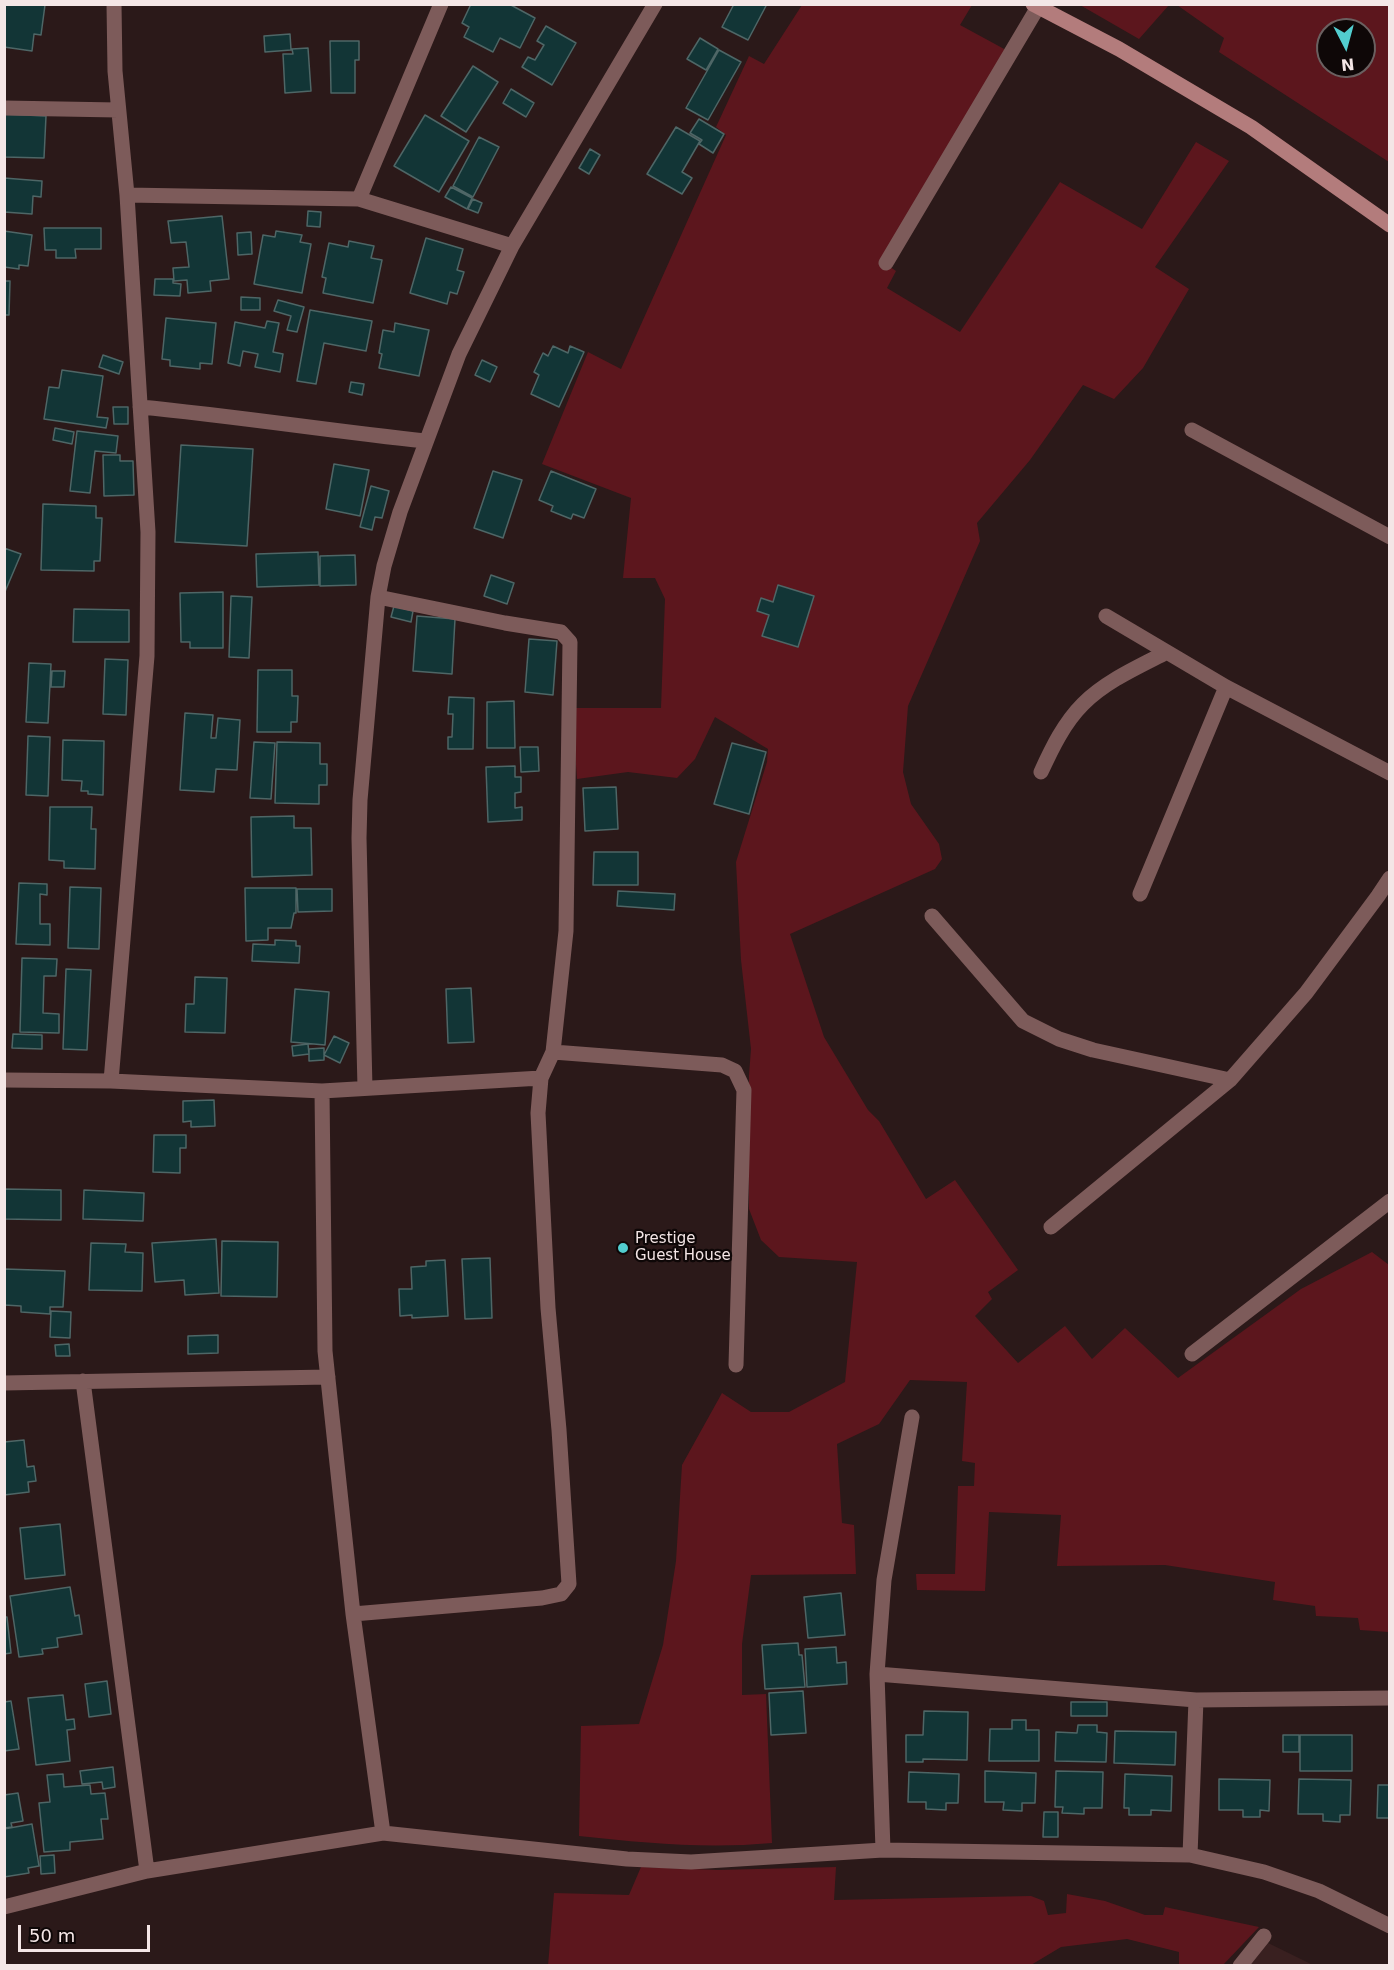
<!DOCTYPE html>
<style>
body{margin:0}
#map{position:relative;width:1394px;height:1970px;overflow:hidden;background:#2b1919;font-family:"DejaVu Sans",sans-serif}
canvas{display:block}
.frame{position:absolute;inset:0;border:6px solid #f4e6e6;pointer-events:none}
.north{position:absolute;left:1316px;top:18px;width:60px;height:60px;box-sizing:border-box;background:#0e0707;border:2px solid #6a6060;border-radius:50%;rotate:174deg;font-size:16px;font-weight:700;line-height:24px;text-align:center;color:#f4e6e6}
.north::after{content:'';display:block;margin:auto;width:21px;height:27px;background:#52cdcf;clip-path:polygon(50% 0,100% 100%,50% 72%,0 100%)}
.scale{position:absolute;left:18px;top:1925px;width:132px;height:27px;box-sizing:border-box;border:3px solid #f4e6e6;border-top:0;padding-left:8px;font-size:18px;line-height:21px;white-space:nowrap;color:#f4e6e6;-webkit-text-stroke:4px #0e0707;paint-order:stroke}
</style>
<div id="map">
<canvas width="1394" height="1970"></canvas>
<div class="frame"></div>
<div class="north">N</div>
<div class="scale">50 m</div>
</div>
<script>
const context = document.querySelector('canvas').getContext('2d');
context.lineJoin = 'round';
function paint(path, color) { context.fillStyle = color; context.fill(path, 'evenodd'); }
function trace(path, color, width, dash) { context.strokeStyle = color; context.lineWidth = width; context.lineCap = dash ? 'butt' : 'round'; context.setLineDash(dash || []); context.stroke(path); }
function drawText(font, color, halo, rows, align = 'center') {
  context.font = font + ' "DejaVu Sans",sans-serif'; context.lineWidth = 4.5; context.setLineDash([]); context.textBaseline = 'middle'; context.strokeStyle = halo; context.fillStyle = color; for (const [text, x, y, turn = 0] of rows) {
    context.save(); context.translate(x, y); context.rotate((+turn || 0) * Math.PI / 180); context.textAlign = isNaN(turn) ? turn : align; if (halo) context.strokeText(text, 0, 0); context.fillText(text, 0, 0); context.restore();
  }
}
const built = new Path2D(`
 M1264 1941 1313 1965 1246 1966Z`);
const green = new Path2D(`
 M802 5H972L960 25 1006 50 880 260 896 271 887 288 960 332 1060 182 1142 229 1196 142 1229 161 1155 267 1189 289 1143 368 1114 399 1083 385 1030 460 977 523 980 541 908 706 903 772 911 804 939 844 942 859 935 869 790 934 824 1037 868 1110 879 1121 926 1199 955 1180 1018 1270 988 1292 992 1299 975 1316 1018 1363 1065 1326 1092 1359 1125 1328 1178 1378 1301 1289 1372 1252 1389 1265V1632L1360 1630 1358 1618 1316 1616 1315 1606 1273 1600 1275 1582 1165 1565 1057 1566 1061 1515 989 1512 985 1591 917 1590 916 1574H955L958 1486H974L975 1463 962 1461 967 1382 910 1380 879 1424 837 1444 842 1523 854 1525 856 1574 751 1575 742 1644V1695L766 1694 772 1843C706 1849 644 1843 579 1836L581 1726 639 1724 663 1645 676 1561 682 1465 722 1393 751 1412H789L845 1382 857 1262 779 1257 761 1240 749 1209V1075L751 1049 741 960 736 862 767 762 768 749 715 717 695 759 677 778 628 772 577 779 572 708H661L665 599 655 578H623L631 498 542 464 588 352 621 369 726 135 716 127 749 56 764 64Z
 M1080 5H1169L1139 39Z
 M1177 5H1389V162L1219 52 1224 38ZM1328 30H1364V66H1328Z
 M641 1867 718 1870 836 1867 834 1900 1031 1896 1044 1901 1048 1915 1066 1913 1067 1894 1105 1901 1145 1915H1163L1165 1907 1259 1927 1223 1965H1179V1952L1127 1939 1061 1947 1031 1965 999 1964 997 1966H548L554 1893 629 1895Z`);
const building = new Path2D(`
 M4 4 45 5 41 35 34 34 32 51 4 47Z
 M471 4H509L535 18 520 48 500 38 493 52 464 37 469 27 462 23Z
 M734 4H767L748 40 722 27Z
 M546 26 576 43 552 85 522 67 528 57 535 60 544 45 537 41Z
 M290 34 291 50 265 52 264 36Z
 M700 38 718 49 706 70 687 59Z
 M330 41H359V60H355V93H331Z
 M308 48 311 91 285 93 283 54H293L292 49Z
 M719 50 741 62 708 120 686 108Z
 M473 66 498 82 466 132 441 116Z
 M511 89 534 103 526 117 503 103Z
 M4 114 46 116 44 158 4 157Z
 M425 115 469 141 439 192 394 166Z
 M699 119 724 134 713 153 699 144 702 140 690 133Z
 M676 127 700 141 682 172 692 178 682 194 647 174Z
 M479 137 499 147 473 197 453 186Z
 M590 149 600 155 589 174 579 168Z
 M4 178 42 181 41 197 33 196 32 214 4 212Z
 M451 187 472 198 467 209 445 197Z
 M473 199 482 203 478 213 468 209Z
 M308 211 321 212 320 227 307 226Z
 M222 216 229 279 210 281 211 291 188 293 187 280 174 281 173 268 189 267 186 242 171 243 168 221Z
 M44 228H101V249H75L76 258H56V250H45Z
 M4 231 32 235 28 266 19 265V269L4 267Z
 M276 231 302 235 300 242 311 244 302 293 254 284 263 235 275 237Z
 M251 232 252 254 238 255 237 233Z
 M426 238 463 249 457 270 464 272 457 294 450 292 447 304 410 293Z
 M349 241 374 246 371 258 382 260 373 303 323 293 326 278 322 277 329 243 348 247Z
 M155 279H173V283L181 284 180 296 154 295Z
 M4 281H10L9 315H4Z
 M241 297 260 298V310H241Z
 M278 300 304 307 297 332 287 330 291 316 274 311Z
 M310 310 372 321 366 351 324 343 316 384 297 381Z
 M166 318 216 323 212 364 200 363V369L170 366V360L162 359Z
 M267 321 279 323 273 352 283 354 280 372 255 367 258 354 243 351 240 366 228 363 235 322 265 328Z
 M395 323 429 330 419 376 379 368 382 354 379 353 383 330 394 332Z
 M553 346 568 353 570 346 584 352 559 407 531 394 539 375 534 372 543 353 548 356Z
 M103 355 123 362 119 374 99 367Z
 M482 360 497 367 490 382 475 375Z
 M62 370 103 376 97 417 108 418 106 428 44 419 49 387 59 388Z
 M351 382 364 384 362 395 349 392Z
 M113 407H128V424H114Z
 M55 428 74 432 72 444 53 440Z
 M77 431 118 436 116 453 95 451 90 493 70 491Z
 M181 445 253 449 247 546 175 542Z
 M103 455H120V461H133L134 495 104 496Z
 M334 464 369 470 360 516 326 509Z
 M493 471 522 480 503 538 474 528Z
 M551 471 596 489 584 518 573 514 571 519 551 511 553 506 539 500Z
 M371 486 389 491 382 518 375 517 372 530 360 527Z
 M43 504 96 506V518H102L100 561H94V571L41 570Z
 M4 548 21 554 4 594Z
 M318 552 319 585 257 587 256 554Z
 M355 555 356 585 320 586V556Z
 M491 575 514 583 507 604 484 596Z
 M778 585 814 596 798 647 762 636 769 615 757 611 761 598 773 602Z
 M223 592V648H190V642H181L180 593Z
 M231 596 252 597 249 658 229 657Z
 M394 606 413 611 411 622 391 617Z
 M74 609 129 610V642H73Z
 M417 616 455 619 452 674 413 671Z
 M529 639 557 641 553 695 525 692Z
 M105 659 128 660 126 715 103 714Z
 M29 663 51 664 48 723 26 722Z
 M258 670H292V696H298L297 722H291V732H257Z
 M52 671H65L64 687H51Z
 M449 697 474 698 473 749H448V737H452L453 714H448Z
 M514 701 515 748H487V702Z
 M185 713 213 715 211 738H216L218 718 240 720 237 770 216 769 214 792 180 790Z
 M28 736 50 737 48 796 26 795Z
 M63 740 104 741 103 795 88 794V791H81L82 781 62 780Z
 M254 742 275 743 271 799 250 798Z
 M277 742 320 743V764H327V785H319V804L275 803Z
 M732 743 766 752 749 814 714 804Z
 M520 747H538L539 771 521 772Z
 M515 766V777H521V792L515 793V808L522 807V820L488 822 486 767Z
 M616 787 618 829 585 831 583 788Z
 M50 807H92L91 829H96L95 869 64 868V861L49 860Z
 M294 816V828H311L312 875 252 877 251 817Z
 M594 852H638V885H593Z
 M19 883 47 884V895L40 894V924H50V945L16 944Z
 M70 887 101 888 99 949 68 948Z
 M245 888H296V913H294L291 928H268V940L246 941Z
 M297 889H332V911L298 912Z
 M618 891 675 894 674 910 617 906Z
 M275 940 296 941V946H300L299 963 252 961 253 944 275 945Z
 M22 958 57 959 56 976H44L43 1013 59 1014V1033L20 1032Z
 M66 969 91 970 87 1050 63 1049Z
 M195 977 227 978 225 1033 185 1032 186 1004H194Z
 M471 988 474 1042 448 1043 446 989Z
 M295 989 329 992 325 1045 291 1042Z
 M13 1034 42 1035V1049L12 1048Z
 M334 1036 349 1043 340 1063 324 1055Z
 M308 1044 309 1054 293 1056 292 1046Z
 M324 1048V1060L309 1061V1049Z
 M214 1100 215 1126 191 1127V1121L183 1122V1101Z
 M154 1135H186V1148H180V1173L153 1172Z
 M4 1189 61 1190V1220L4 1219Z
 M84 1190 144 1193 143 1221 83 1219Z
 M216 1239 219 1293 185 1295 184 1280 155 1282 152 1243Z
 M222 1241 278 1242 277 1297 221 1296Z
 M91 1243 126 1244 125 1252 143 1253 142 1291 89 1290Z
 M490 1258 492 1318 465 1319 462 1259Z
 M445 1260 448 1316 412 1318V1315L400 1316 399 1289H412L411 1267 426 1266V1261Z
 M5 1269 65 1271 63 1307H50V1314L21 1312V1306L4 1305Z
 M51 1311 71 1312 70 1338 50 1337Z
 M218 1335V1353L188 1354V1336Z
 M69 1344 70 1356H56L55 1345Z
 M24 1440 27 1467 34 1466 36 1481 28 1482 29 1492 4 1495V1442Z
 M60 1524 65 1575 25 1579 20 1528Z
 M70 1587 75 1616 79 1615 82 1634 57 1638 58 1647 42 1649 43 1654 19 1657 10 1596Z
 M841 1593 845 1635 808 1638 804 1597Z
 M4 1617H7L11 1653 4 1654Z
 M798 1643 799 1655H802L805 1687 765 1689 762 1645Z
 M836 1647 837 1663 846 1662 847 1684 807 1687 805 1649Z
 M107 1681 111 1714 89 1717 85 1684Z
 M803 1691 806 1733 771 1735 769 1693Z
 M63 1695 66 1720 74 1719 75 1729 67 1730 70 1761 36 1765 28 1698Z
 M11 1701 19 1749 4 1751V1702Z
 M1071 1702H1107V1716H1071Z
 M924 1711 968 1712 967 1760 923 1759V1762H906V1735H923Z
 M1012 1720H1026V1730H1039V1761H989L990 1729H1012Z
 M1078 1725H1097V1732L1107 1733 1106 1762 1055 1761 1056 1732 1077 1733Z
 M1115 1731 1176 1732 1175 1765 1114 1763Z
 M1283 1735H1299V1752H1283Z
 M1300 1735H1352V1771H1300Z
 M113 1767 115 1787 103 1789 102 1782 82 1784 80 1771Z
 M985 1771 1036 1773 1035 1803H1022V1811L1003 1810 1004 1802H985Z
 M1056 1771 1103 1772 1102 1808H1084V1814L1062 1813 1063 1807H1055Z
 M909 1772 959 1774 958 1803H946V1810L926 1809V1802H908Z
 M63 1774 64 1787 90 1785 91 1794 105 1793 108 1819H101L103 1839 70 1842V1850L44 1852 39 1803 50 1802 47 1775Z
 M1125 1774 1172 1776 1171 1811 1151 1810V1815H1129V1808H1124Z
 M1219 1779 1270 1780 1269 1811 1260 1810V1817H1243V1810H1219Z
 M1299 1779 1351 1780 1350 1815H1340V1822L1323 1821V1814H1298Z
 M1378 1785H1390V1818H1377Z
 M18 1793 23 1821 11 1823 12 1827 4 1828V1795Z
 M1044 1812H1058V1837H1043Z
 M32 1824 39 1866 28 1868 29 1873 4 1877V1829Z
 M54 1855 55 1873 41 1874 40 1856Z`);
const street = new Path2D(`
 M4 108 118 110
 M127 195 359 199 512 246
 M359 199 441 4
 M886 263 1038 7
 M140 407C235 416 330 431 425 441
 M1192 430 1390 537
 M1106 616 1226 687 1390 773
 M1041 772C1052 748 1064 723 1083 704 1106 681 1138 667 1167 652
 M1140 894 1226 687
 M932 916 1023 1021 1059 1039 1093 1050 1230 1080
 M553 1052 722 1065 735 1071 744 1090 736 1365
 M4 1080 111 1081 322 1091 541 1078
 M111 1081 147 656 148 532 127 195 115 71 114 4
 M365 1088 359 838 360 800 378 597 384 566 400 512 459 354 512 246 655 4
 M322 1091 325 1351 353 1614 383 1833
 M1051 1227 1230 1080 1306 993 1378 896 1390 878
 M1192 1354 1390 1201
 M83 1381 147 1871
 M4 1383 328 1377
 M353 1614 542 1598 561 1594 569 1584 559 1430 548 1308 538 1113 541 1078 553 1052 566 931 570 642 561 632 505 623 378 597
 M877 1674 1196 1700 1390 1698
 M883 1850 877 1674 884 1580 912 1417
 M1190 1855 1196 1700
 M4 1907 147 1871 383 1833 627 1859 691 1862 883 1850 1190 1855 1264 1872 1319 1891 1390 1926
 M1240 1966 1264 1936`);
const secondary = new Path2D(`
 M1033 4 1119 49 1251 127 1390 225`);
const markers = [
 [623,1248,6,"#52cdcf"]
];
const poiNames = [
 ["Prestige",635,1239],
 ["Guest House",635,1256]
];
paint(built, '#392020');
paint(green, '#5c161d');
paint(building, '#123536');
trace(building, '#4e6666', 1.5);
trace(street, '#7d5b5a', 15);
trace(secondary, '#b37c7c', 15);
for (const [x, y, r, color] of markers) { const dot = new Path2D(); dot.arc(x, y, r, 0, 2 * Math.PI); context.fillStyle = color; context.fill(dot); trace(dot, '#0e0707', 2); }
drawText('15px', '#f4e6e6', '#0e0707', poiNames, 'left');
</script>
